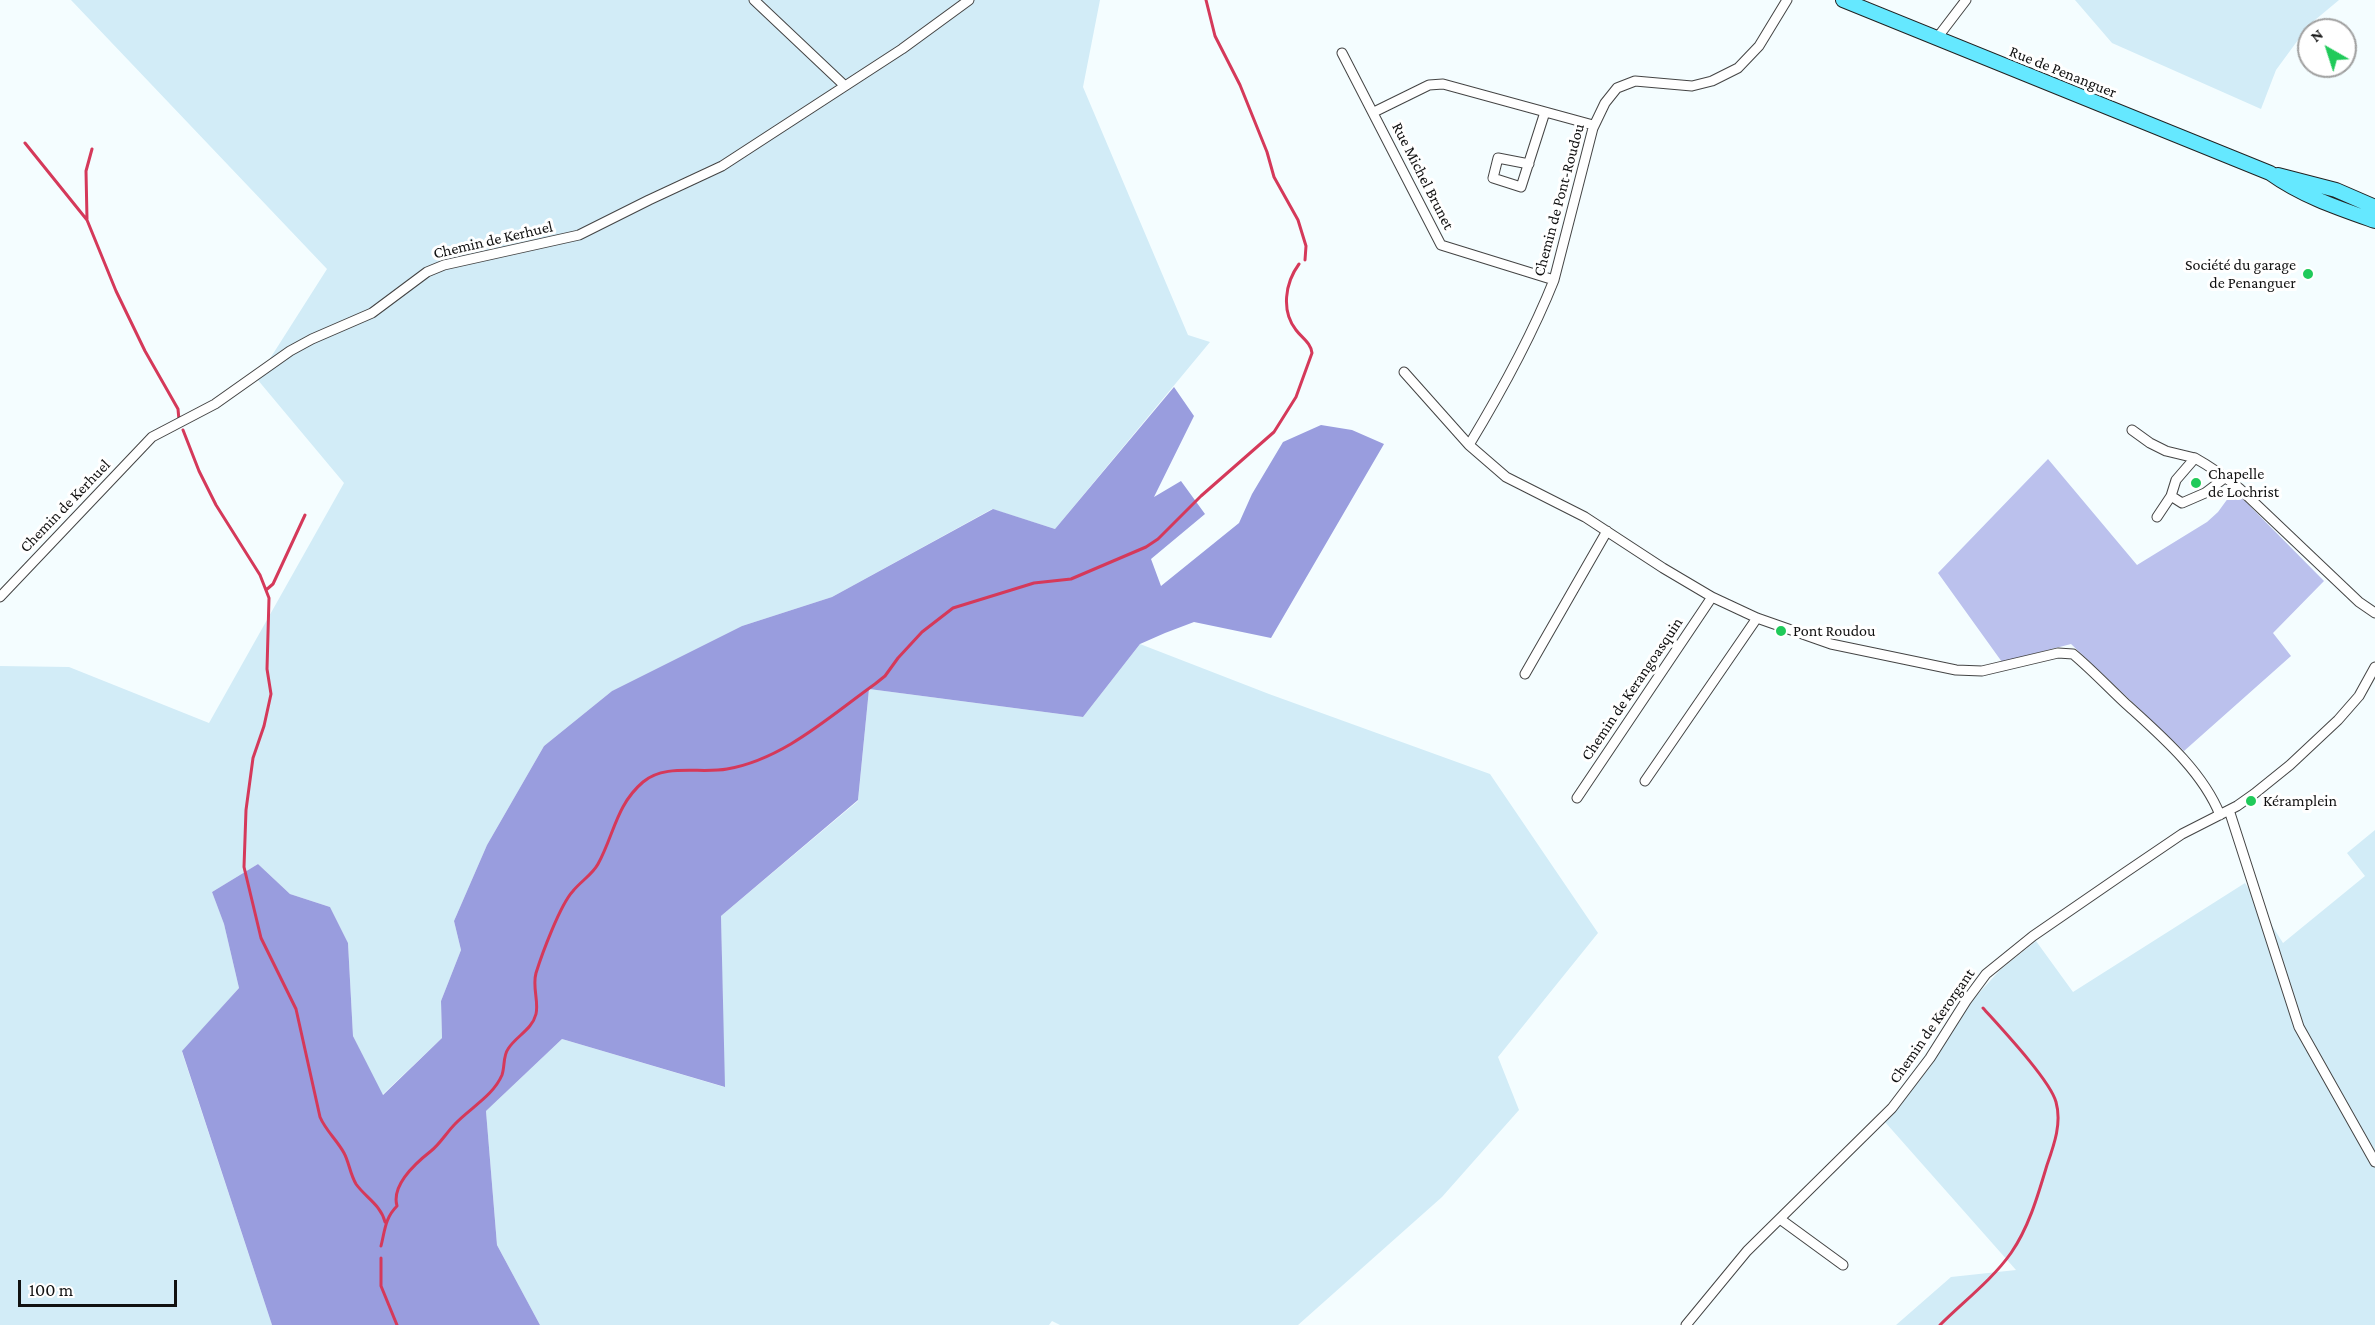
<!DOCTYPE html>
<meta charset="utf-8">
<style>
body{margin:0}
#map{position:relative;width:2375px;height:1325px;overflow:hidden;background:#f4fdff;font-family:"Crimson Pro",serif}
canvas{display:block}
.north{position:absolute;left:2297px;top:18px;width:60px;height:60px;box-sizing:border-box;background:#fff;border:2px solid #a0a0a0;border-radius:50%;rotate:321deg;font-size:16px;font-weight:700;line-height:24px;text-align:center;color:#111}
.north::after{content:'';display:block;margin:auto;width:21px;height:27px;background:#20ca5a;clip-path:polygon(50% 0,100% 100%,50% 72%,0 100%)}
.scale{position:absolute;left:18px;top:1280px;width:159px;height:27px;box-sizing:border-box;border:3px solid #111;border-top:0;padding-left:8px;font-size:18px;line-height:21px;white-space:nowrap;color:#111;-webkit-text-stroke:4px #fff;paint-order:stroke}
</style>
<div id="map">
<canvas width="2375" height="1325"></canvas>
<div class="north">N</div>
<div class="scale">100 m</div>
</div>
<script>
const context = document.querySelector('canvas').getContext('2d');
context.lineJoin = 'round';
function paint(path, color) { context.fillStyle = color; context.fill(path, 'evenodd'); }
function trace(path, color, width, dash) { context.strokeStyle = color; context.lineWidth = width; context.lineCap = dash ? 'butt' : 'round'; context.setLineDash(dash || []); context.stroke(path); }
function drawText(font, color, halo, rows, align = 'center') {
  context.font = font + ' "Crimson Pro",serif'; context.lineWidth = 6; context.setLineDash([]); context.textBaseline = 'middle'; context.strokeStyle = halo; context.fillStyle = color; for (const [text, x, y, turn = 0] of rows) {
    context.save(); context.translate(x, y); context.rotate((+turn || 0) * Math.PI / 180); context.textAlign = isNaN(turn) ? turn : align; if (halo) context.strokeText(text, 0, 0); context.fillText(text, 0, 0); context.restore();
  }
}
const farmland = new Path2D(`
 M71 0H1100L1083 87 1188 335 1210 342 1055 529 992 509 832 597 742 626 612 691 544 746 487 845 454 921 461 950 441 1001 442 1038 382 1095 353 1036 348 943 330 907 290 894 258 864 212 892 224 924 239 988 182 1052 272 1325H0V666L69 667 209 723 344 483 257 379 327 269Z
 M2075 0H2339L2309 25 2276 70 2261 109 2112 43Z
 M1140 644 1269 694 1490 774 1598 933 1498 1057 1519 1110 1442 1197 1298 1325H1060L1052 1321 1049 1325H540L497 1245 486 1111 562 1039 724 1087 721 916 858 801 869 689 1083 717Z
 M2375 830V1325H1896L1951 1277 2016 1270 1885 1122 1969 1004 2000 970 2036 941 2073 992 2245 883 2283 943 2365 876 2347 853Z`);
const green = new Path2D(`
 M2048 459 2137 565 2207 522 2218 512 2234 490 2324 581 2273 633 2291 656 2184 751 2071 644 2002 662 1938 573Z`);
const forest = new Path2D(`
 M1174 387 1194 416 1154 497 1181 481 1205 514 1151 559 1161 586 1239 523 1252 494 1283 442 1321 425 1352 430 1384 444 1271 638 1194 622 1165 633 1140 644 1083 717 869 689 858 800 721 916 725 1087 562 1039 486 1111 497 1245 540 1325H272L182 1051 239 988 224 924 212 892 258 864 290 894 330 907 348 943 353 1036 383 1095 442 1038 441 1001 461 950 454 921 487 845 544 746 612 691 742 626 832 597 993 509 1055 529Z`);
const stream = new Path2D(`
 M1206 0 1215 36 1240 85 1267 152 1274 177 1298 220 1306 246 1305 260
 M25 143 87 220 116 291 145 351 178 409 179 420
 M87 219 86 171 92 149
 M183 430 199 471 216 505 260 575 269 598 267 669 271 694 264 726 253 758 246 810 244 867 261 938 296 1009 320 1117C326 1131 337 1140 344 1153 349 1162 350 1174 356 1184 365 1197 381 1205 385 1222
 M266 590 273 584 305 515
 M381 1246C385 1230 385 1218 397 1206 391 1185 417 1162 431 1151 440 1144 447 1132 455 1124 470 1108 493 1096 502 1075 505 1066 503 1056 508 1049 516 1036 532 1030 536 1014 539 1001 532 987 536 973 542 954 560 905 573 891 581 881 592 875 598 864 614 835 616 805 643 782 665 763 701 774 727 769 784 759 830 716 875 684L885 676 898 658 922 632 953 608 1034 583 1071 579 1146 547 1158 539 1201 496 1274 432 1296 397 1312 353C1311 343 1302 338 1296 330 1281 311 1285 283 1299 264
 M381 1258V1286L397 1325
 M1940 1325C1963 1302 1992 1280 2011 1253 2029 1227 2038 1195 2047 1165 2054 1145 2062 1123 2056 1102 2050 1080 2000 1027 1983 1008`);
const street = new Path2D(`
 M754 0 845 86
 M1937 38 1966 0
 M1342 53 1441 245 1554 280
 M1374 112 1429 85 1443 84 1593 125
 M1529 164 1498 158 1493 178 1521 187 1545 112
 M1404 372 1469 445 1506 477 1585 517 1663 568 1712 597 1757 618 1831 644 1956 670 1982 671 2058 653 2073 654C2091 669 2107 686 2124 702 2159 734 2202 770 2220 815
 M2132 430 2150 443 2166 451 2195 458
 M1469 445C1501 392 1531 338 1554 280L1593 128 1605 103 1617 88 1635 81 1692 86 1712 81 1738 68 1759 46 1787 0
 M2226 477 2205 493 2182 503 2171 496 2176 480 2195 458C2211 467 2225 477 2239 488L2359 602 2375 613
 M2157 517 2171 496
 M0 597 152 437 215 404 290 351 312 339 372 313 427 272 444 265 579 235 649 200 722 166 902 49 969 0
 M1525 674 1607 531
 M1645 781 1757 618
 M1577 798 1712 597
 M2229 810 2299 1027 2375 1162
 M1780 1219 1843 1265
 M1686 1325 1747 1251 1892 1108 1930 1058 1966 1001 1986 974 2033 936 2126 872 2182 834 2237 806 2254 794 2290 765 2338 720 2359 696 2375 667`);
const primary = new Path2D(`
 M1843 0 2270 173C2302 196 2338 208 2375 221
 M2278 175 2336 190 2375 207`);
const markers = [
 [2308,274,6,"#20ca5a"],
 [2196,483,6,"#20ca5a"],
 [1781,631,6,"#20ca5a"],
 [2251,801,6,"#20ca5a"]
];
const streetNames = [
 ["Rue de Penanguer",2063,72,22],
 ["Rue Michel Brunet",1423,176,63],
 ["Chemin de Pont-Roudou",1559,200,-75],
 ["Chemin de Kerhuel",493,240,-13],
 ["Chemin de Kerhuel",65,506,-46],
 ["Chemin de Kerangoasquin",1632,689,-56],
 ["Chemin de Kerorgant",1932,1026,-55]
];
const poiNames = [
 ["Société du garage",2296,265,"right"],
 ["de Penanguer",2296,283,"right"],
 ["Chapelle",2208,474],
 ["de Lochrist",2208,492],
 ["Pont Roudou",1793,631],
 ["Kéramplein",2263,801]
];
paint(farmland, '#d2ecf7');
paint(green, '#bbc1ed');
paint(forest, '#999dde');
trace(stream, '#d5395a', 3);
trace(street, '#444', 11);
trace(primary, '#222', 16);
trace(street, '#fff', 9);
trace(primary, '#65e8ff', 14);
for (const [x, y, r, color] of markers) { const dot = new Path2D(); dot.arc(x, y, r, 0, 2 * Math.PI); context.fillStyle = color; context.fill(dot); trace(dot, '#fff', 2); }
drawText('16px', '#111', '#fff', streetNames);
drawText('16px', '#111', '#fff', poiNames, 'left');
</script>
